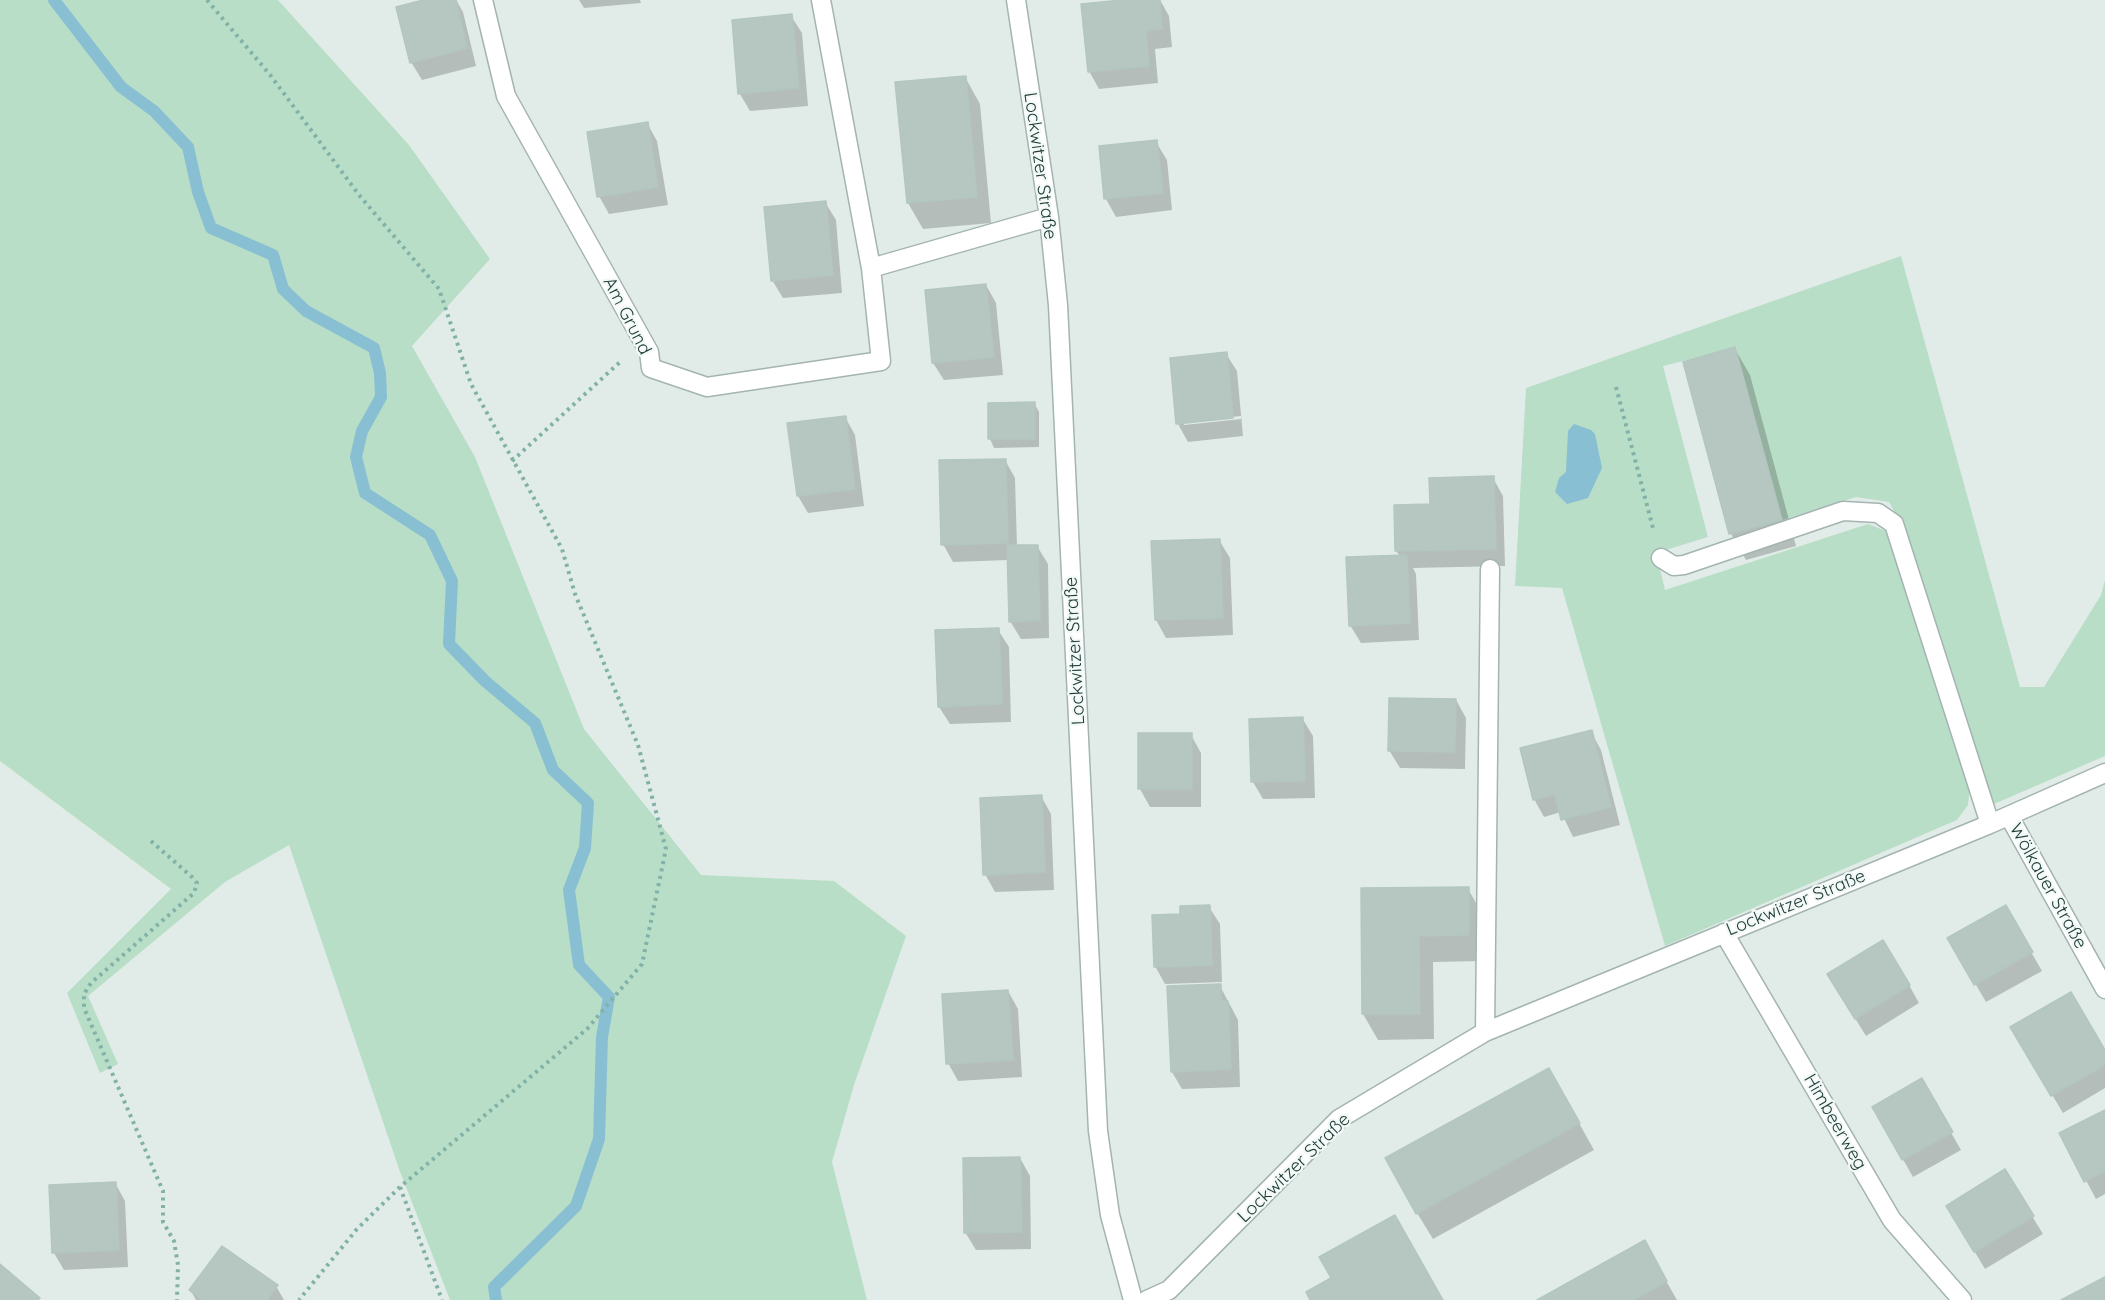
<!DOCTYPE html>
<meta charset="utf-8">
<style>
body{margin:0}
canvas{display:block;background:#e1ece8}
</style>
<canvas width="2105" height="1300"></canvas>
<script>
const context = document.querySelector('canvas').getContext('2d');
context.lineJoin = 'round';
function paint(path, color) { context.fillStyle = color; context.fill(path, 'evenodd'); }
function trace(path, color, width, dash) { context.strokeStyle = color; context.lineWidth = width; context.lineCap = dash ? 'butt' : 'round'; context.setLineDash(dash || []); context.stroke(path); }
function drawText(font, color, halo, rows, align = 'center') {
  context.font = font + ' Quicksand,sans-serif'; context.lineWidth = 4.5; context.setLineDash([]); context.textBaseline = 'middle'; context.strokeStyle = halo; context.fillStyle = color; for (const [text, x, y, turn = 0] of rows) {
    context.save(); context.translate(x, y); context.rotate((+turn || 0) * Math.PI / 180); context.textAlign = isNaN(turn) ? turn : align; if (halo) context.strokeText(text, 0, 0); context.fillText(text, 0, 0); context.restore();
  }
}
const green = new Path2D(`
 M0 0H278L409 145 490 259 412 346 475 457 584 729 701 875 834 881 906 936 854 1085 832 1162 867 1300H450L399 1169 289 845 225 882 88 996 118 1064 100 1073 67 993 171 889 0 761Z
 M1901 256 2020 687H2044L2101 595 2105 580V756L1994 804 1904 529 1889 502 1856 497 1782 520 1736 348 1663 366 1708 537 1656 553 1665 590 1868 524 1891 533 1970 786 1968 805 1957 820 1665 946 1562 588 1515 586 1526 388Z`);
const water = new Path2D(`
 M1574 424 1591 430 1595 434 1602 468 1588 498 1567 504 1555 492 1559 478 1566 472 1568 431Z`);
const shadow = new Path2D(`
 M429 0H456L463 12 476 66 422 80 411 62Z
 M579 0H640L641 3 584 8Z
 M1137 0H1160L1169 16 1172 47 1155 49 1158 83 1099 89 1089 71Z
 M791 16 802 33 808 106 750 111 740 94Z
 M965 77 980 104 991 223 923 229 908 203Z
 M647 123 657 141 668 205 609 214 599 196Z
 M1156 142 1167 160 1172 210 1116 217 1106 199 1100 147Z
 M825 202 836 220 842 293 783 298 772 280Z
 M986 285 996 303 1003 375 944 380 933 363Z
 M1735 349 1750 375 1796 546 1746 560 1731 534Z
 M1226 354 1237 371 1243 436 1188 442 1178 424 1171 359ZM1241 416V419L1184 425V422Z
 M1034 403 1039 412V447L994 448 990 439 989 404Z
 M845 417 855 435 864 506 808 513 798 496Z
 M1005 460 1015 478 1017 547 1037 546 1048 564 1049 638 1021 639 1010 621 1009 560 953 562 943 544Z
 M1493 478 1503 496 1505 566 1413 568 1416 574 1419 640 1361 643 1350 625 1400 556 1396 551 1431 505Z
 M1219 540 1230 558 1233 635 1166 638 1156 620Z
 M998 630 1009 647 1011 722 950 724 939 707Z
 M1456 700 1466 718 1465 769 1400 768 1389 750Z
 M1302 718 1313 736 1315 798 1263 799 1253 782Z
 M1591 732 1601 750 1620 825 1573 837 1561 812 1544 817 1534 799Z
 M1191 735 1201 753V807H1150L1140 789Z
 M1041 796 1051 814 1054 890 995 892 985 874Z
 M1362 889H1468L1483 915 1484 961 1433 962 1434 1039 1378 1040 1363 1014Z
 M1209 907 1220 924 1222 982 1165 984 1155 966 1181 916Z
 M2005 907 2042 971 1986 1002 1949 939Z
 M1909 985 1919 1003 1866 1036 1839 992Z
 M1220 986 1238 1020 1240 1087 1182 1089 1172 1072Z
 M1008 991 1018 1009 1022 1077 958 1081 948 1063Z
 M2012 1028 2105 1053V1088L2063 1113Z
 M1921 1080 1961 1150 1913 1177 1874 1108Z
 M1564 1096 1594 1150 1433 1239 1417 1213Z
 M2105 1111V1194L2096 1199 2061 1134Z
 M1020 1158 1030 1176 1031 1249 976 1250 965 1232Z
 M2005 1172 2043 1234 1985 1269 1958 1224Z
 M115 1183 125 1201 128 1267 64 1270 54 1253Z
 M1644 1242 1677 1300H1540Z
 M276 1286 284 1300H196L191 1291Z`);
const stream = new Path2D(`
 M54 0 121 87 154 111 188 147 198 192 211 228 273 255 283 289 306 311 374 348 380 373 381 397 362 431 356 457 365 493 430 535 452 581 449 644 485 681 535 723 553 770 588 803 585 848 569 890 579 965 609 997 602 1037 599 1139 576 1206 494 1287 496 1300`);
const building = new Path2D(`
 M423 0H456L467 48 410 63 396 7Z
 M1122 0H1160L1162 29 1146 31 1149 66 1088 72 1081 4Z
 M792 14 799 88 738 94 732 20Z
 M966 76 977 197 907 203 895 82Z
 M648 122 658 187 597 197 587 132Z
 M1157 140 1163 193 1104 199 1099 146Z
 M826 201 833 275 771 281 764 207Z
 M986 284 994 357 932 363 925 290Z
 M1735 347 1782 520 1729 534 1683 362Z
 M1227 352 1233 418 1176 424 1170 358Z
 M1035 402V439H988V403Z
 M846 416 855 489 797 496 787 423Z
 M1006 459 1008 543 941 545 939 460Z
 M1494 476 1496 549 1395 551 1394 505 1430 504 1429 478Z
 M1220 539 1223 618 1155 620 1151 541Z
 M1007 545H1038L1040 620 1009 622Z
 M1407 555 1410 623 1349 626 1346 557Z
 M999 628 1002 704 938 707 935 630Z
 M1389 698 1456 699 1455 752 1388 751Z
 M1303 717 1305 781 1251 782 1249 719Z
 M1592 730 1611 807 1561 820 1555 794 1533 800 1520 748Z
 M1138 733H1192V789H1138Z
 M1042 795 1045 872 983 875 980 798Z
 M1469 887V935L1419 936 1420 1014H1362L1361 888Z
 M1210 905 1212 965 1154 967 1152 915 1180 914V906Z
 M2006 905 2033 952 1974 985 1947 938Z
 M1883 940 1910 985 1855 1019 1827 974Z
 M1221 984V1001H1228L1231 1069 1171 1072 1167 986Z
 M1008 990 1013 1060 946 1064 942 994Z
 M2071 992 2105 1050V1065L2051 1096 2010 1027Z
 M1549 1068 1580 1123 1416 1214 1385 1158Z
 M1922 1078 1953 1132 1902 1160 1872 1107Z
 M2105 1110V1171L2084 1182 2059 1133Z
 M1020 1157 1022 1232 964 1233 963 1158Z
 M2005 1169 2034 1216 1974 1252 1946 1206Z
 M116 1182 119 1250 52 1253 49 1185Z
 M1395 1215 1443 1300H1310L1306 1292 1331 1278 1319 1257Z
 M1645 1240 1667 1281 1634 1300H1537Z
 M222 1246 278 1285 267 1300H202L189 1290Z
 M0 1264 40 1298 38 1300H0Z
 M2105 1277V1300H2061Z`);
const path = new Path2D(`
 M207 0 271 76 359 195 439 289 471 384 562 549 575 594 638 745 666 849 642 964 587 1029 400 1187 357 1229 299 1300
 M1616 387 1654 532
 M512 461 620 362
 M151 841 192 877 197 883 194 893 91 983 84 994V1008L163 1191V1222L174 1241 178 1265 177 1300
 M400 1187 442 1300`);
const minor = new Path2D(`
 M483 0 506 96 649 352 651 368 707 387 881 361 871 268 821 0
 M1016 0 1049 217 1058 305 1098 1131 1110 1215 1133 1300
 M871 268 1049 217
 M1661 558 1674 566 1684 565 1843 511 1878 513 1894 524 1990 824
 M2009 816 2105 989
 M1724 933 1892 1220 1962 1300
 M1485 1032 1490 569
 M1147 1300 1169 1290 1339 1119 1485 1032 1990 824 2105 773`);
const streetNames = [
 ["Lockwitzer Straße",1040,166,82],
 ["Am Grund",627,316,63],
 ["Lockwitzer Straße",1075,651,-93],
 ["Wölkauer Straße",2048,886,61],
 ["Lockwitzer Straße",1796,903,-22],
 ["Himbeerweg",1835,1122,60],
 ["Lockwitzer Straße",1294,1168,-44]
];
paint(green, '#b9dec7');
paint(water, '#88bfd3');
paint(shadow, '#0003');
trace(stream, '#88bfd3', 12);
paint(building, '#b6c7c2');
trace(building, '#b3c6c0', 1.5);
trace(minor, '#a4b4b0', 21);
trace(path, '#81b1a7', 4, [3, 4.5]);
trace(minor, '#fff', 18);
drawText('18px', '#213d39', '#f2f9f6', streetNames);
</script>
